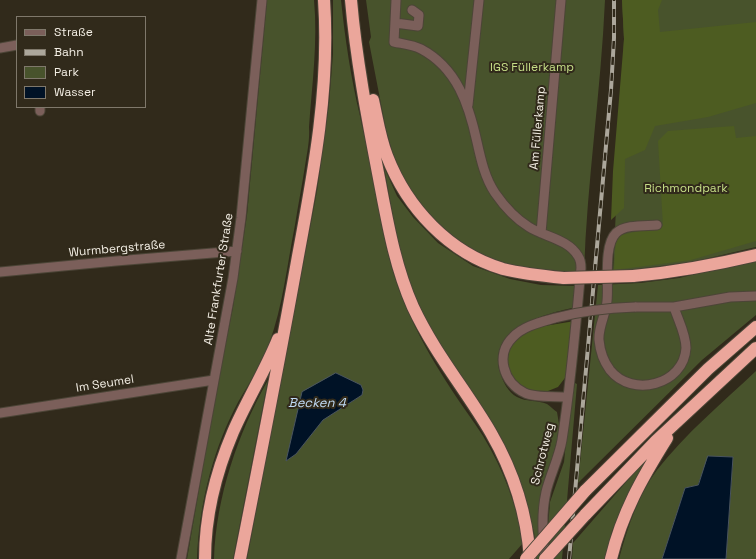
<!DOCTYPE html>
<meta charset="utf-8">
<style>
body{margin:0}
#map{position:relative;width:756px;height:559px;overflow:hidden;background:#312a1b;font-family:"Space Grotesk",sans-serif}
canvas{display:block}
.legend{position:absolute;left:16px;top:16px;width:130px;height:92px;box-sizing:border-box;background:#312a1b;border:1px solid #7f786b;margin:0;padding:5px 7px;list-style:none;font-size:12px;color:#f3eee4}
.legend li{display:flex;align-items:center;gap:8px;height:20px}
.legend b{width:20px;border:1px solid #7f786b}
</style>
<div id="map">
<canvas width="756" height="559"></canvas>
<ul class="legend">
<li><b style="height:5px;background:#7b5f5a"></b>Straße</li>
<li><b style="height:5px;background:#aca79b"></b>Bahn</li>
<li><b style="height:11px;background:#48532c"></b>Park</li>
<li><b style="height:11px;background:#001226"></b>Wasser</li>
</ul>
</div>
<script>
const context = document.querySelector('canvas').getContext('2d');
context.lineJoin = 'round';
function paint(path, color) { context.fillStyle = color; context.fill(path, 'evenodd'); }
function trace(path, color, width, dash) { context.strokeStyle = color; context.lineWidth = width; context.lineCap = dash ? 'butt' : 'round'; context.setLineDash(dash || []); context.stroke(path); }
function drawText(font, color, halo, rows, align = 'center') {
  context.font = font + ' "Space Grotesk",sans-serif'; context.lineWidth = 4; context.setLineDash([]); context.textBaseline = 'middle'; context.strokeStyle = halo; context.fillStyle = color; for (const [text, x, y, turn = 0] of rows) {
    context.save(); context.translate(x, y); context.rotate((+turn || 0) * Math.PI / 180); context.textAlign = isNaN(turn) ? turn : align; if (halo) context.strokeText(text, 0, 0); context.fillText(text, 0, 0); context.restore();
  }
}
const green = new Path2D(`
 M267 0H314C318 42 312 85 309 127 310 140 307 153 305 166 302 186 298 205 295 225 287 265 283 306 269 344 261 368 245 388 234 410 211 456 199 508 197 559H187L215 397 233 307 247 215Z
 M333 0H341C345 39 351 78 360 116 362 129 367 142 369 154 379 209 386 267 411 318 422 342 436 366 451 389 461 405 473 420 483 436 503 469 517 505 523 543L509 559H247L317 191 329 104 333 54ZM341 375 362 395 322 420 296 454 286 460Z
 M366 0H605C601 91 587 181 584 272H542L496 263 457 242 420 206 399 170 392 151 386 130 369 42 371 37Z
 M622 0H756V247L692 262 613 272 624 39Z
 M384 167 397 196 413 217 438 243 473 266 510 279 541 285 577 286 576 307C545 314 487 328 500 372 503 382 508 392 517 397 526 402 538 400 547 404 550 406 554 410 557 412L559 424 557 441 541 496V559H537L534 532 519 481 447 360 421 313 407 279 398 244Z
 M756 260V315L702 360 578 483 598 285 640 283 679 278Z
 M756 371V559H726L733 458 709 456 698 485 685 488 662 559H619C627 529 638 495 657 470 686 433 722 403 756 371Z
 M268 380 233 559H214C216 497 238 433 268 380Z
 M575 383 577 384 562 559H550L548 527 550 502 564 462 568 422Z
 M647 458 612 531 607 559H572L573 543Z`);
const forest = new Path2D(`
 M622 0H662L658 10 660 32 756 22V103L708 117 655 126 645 150 625 159 624 208 611 220 613 171 624 39Z
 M734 126 736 138 756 136V241L691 260 614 270 616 236 663 226 658 141 668 131Z
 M575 321 568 374 558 387 543 393 526 390 515 383 506 361 509 346 517 337 538 327Z`);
const water = new Path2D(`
 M336 373 361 385 363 390 362 395 323 420 296 454 286 461 302 392Z
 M708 456 733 457 726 559H662L685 488 698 485Z`);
const minor = new Path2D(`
 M396 0 394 42C403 44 413 45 421 49 457 68 469 105 477 142 481 160 485 178 495 193 504 206 516 219 529 227 545 237 568 239 578 256 580 259 581 264 581 268 576 325 571 383 562 440 559 458 550 475 546 492 541 515 543 536 545 559
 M395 23 418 26 419 15 412 10
 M0 48 17 45
 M468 105 479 0
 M40 107V111
 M657 225C646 226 625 224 616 233 603 246 609 284 607 301 606 314 598 327 599 340 600 351 604 362 610 370 632 398 684 385 686 348 686 334 678 320 674 307
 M541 233 561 0
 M0 272 116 261 237 251
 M635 307H674L730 297 756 296
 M555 318C541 322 523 326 513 337 495 354 503 383 525 393 535 398 555 396 567 397
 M0 413 214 380
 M181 559 233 278 241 218 262 0`);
const highway = new Path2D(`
 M351 0C356 58 367 116 378 173 387 219 394 264 413 307 435 354 466 390 491 433 513 471 527 515 530 559
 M373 100C377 118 380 138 387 156 407 208 449 253 503 269 523 274 543 276 564 278
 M633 276C676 272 714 265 756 255
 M585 491 708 369 756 327
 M585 515 656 441 756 348
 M205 559C205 516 216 472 233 432 247 400 265 371 278 339
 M240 559C260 458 280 357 298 256 314 171 330 86 324 0
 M611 559C622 513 642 478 667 438`);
const rail = new Path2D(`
 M569 559 611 90 614 38V0`);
const minorBridge = new Path2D(`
 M555 318C581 311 608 308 635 307`);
const highwayBridge = new Path2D(`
 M564 278 633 276
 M526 559 585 491
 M545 559 585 515`);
const parkNames = [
 ["IGS Füllerkamp",532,68],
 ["Richmondpark",686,189]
];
const streetNames = [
 ["Am Füllerkamp",538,128,-85],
 ["Wurmbergstraße",117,249,-5],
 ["Alte Frankfurter Straße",219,279,-81],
 ["Im Seumel",105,384,-9],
 ["Schrotweg",543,454,-76]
];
const waterNames = [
 ["Becken 4",317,403]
];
paint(green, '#48532c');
paint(forest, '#4d5c21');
paint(water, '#001226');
trace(water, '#49545f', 1);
trace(minor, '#4c4537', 11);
trace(highway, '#4c4537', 14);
trace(minor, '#7b5f5a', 9);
trace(highway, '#eba69b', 12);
trace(rail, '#aca79b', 4);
trace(rail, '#312a1b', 2.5, [8]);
trace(minorBridge, '#4c4537', 11, []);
trace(highwayBridge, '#4c4537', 14, []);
trace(minorBridge, '#7b5f5a', 9);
trace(highwayBridge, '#eba69b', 12);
drawText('12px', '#c6de87', '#312a1b', parkNames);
drawText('12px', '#f3eee4', '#312a1b', streetNames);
drawText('italic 13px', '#c0daf4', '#312a1b', waterNames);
</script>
